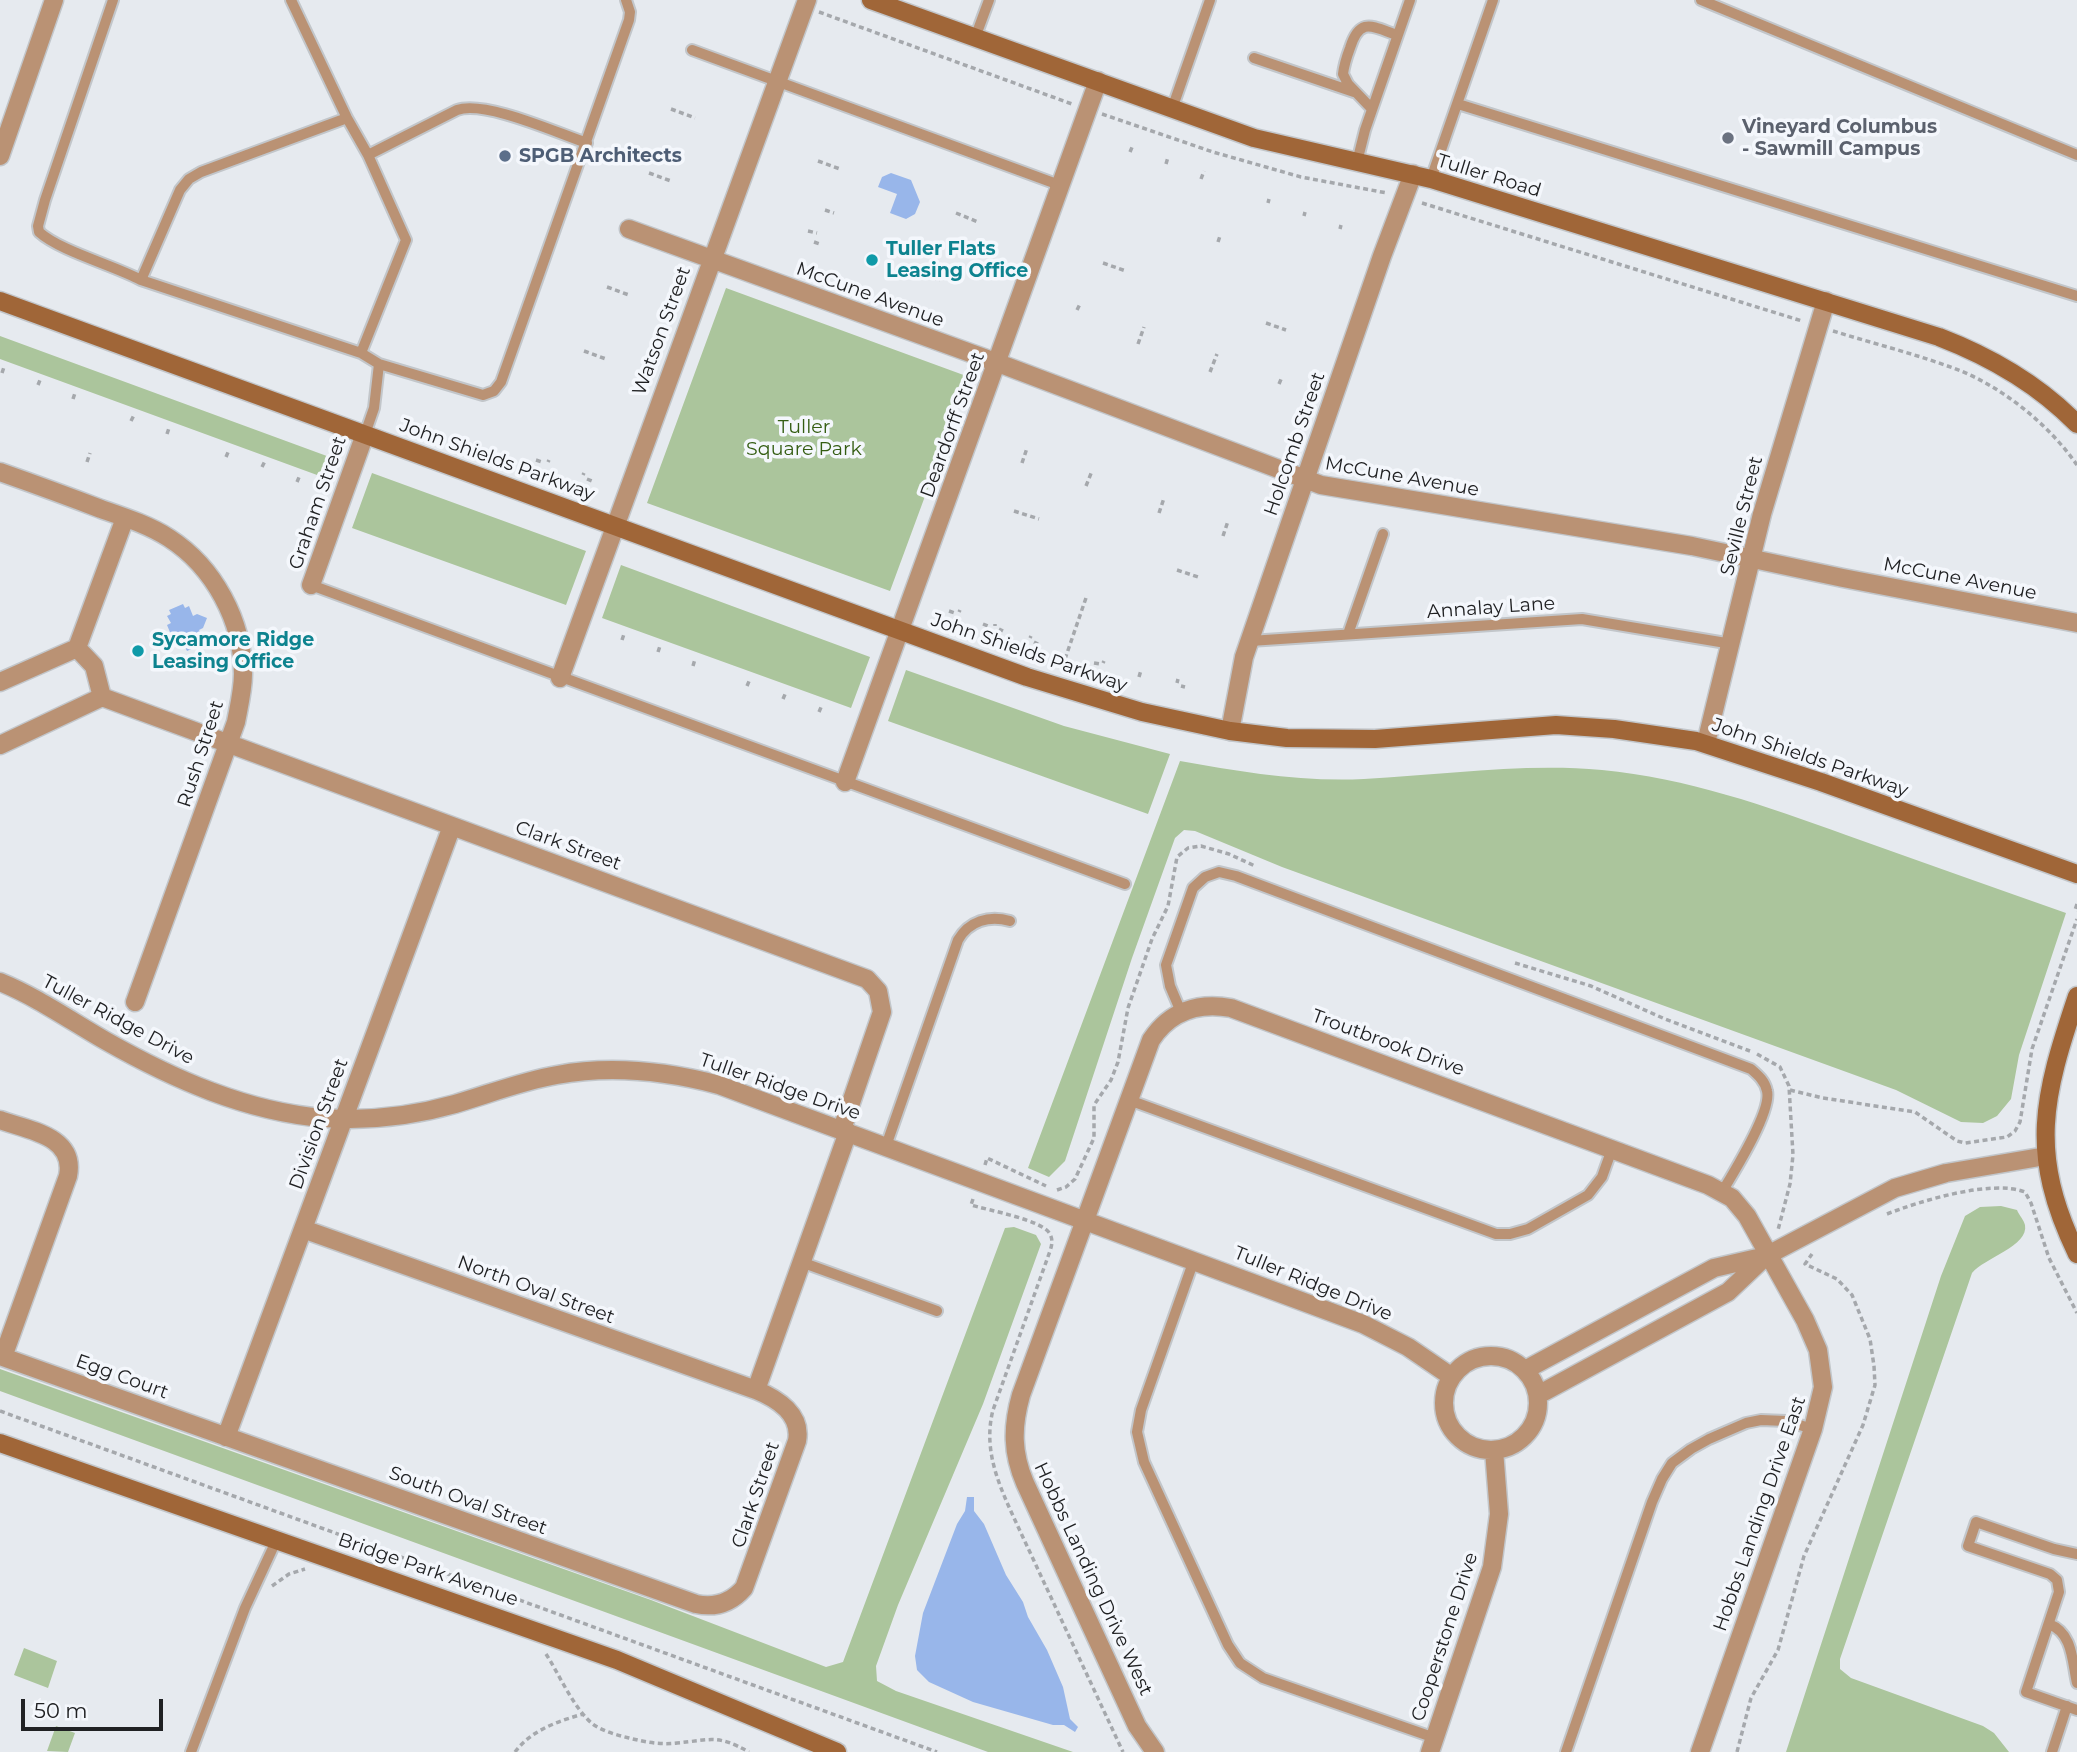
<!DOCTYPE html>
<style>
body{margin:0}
#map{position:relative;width:2077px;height:1752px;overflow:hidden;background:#e6eaef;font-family:Montserrat,sans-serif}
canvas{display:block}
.scale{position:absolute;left:21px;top:1699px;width:142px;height:32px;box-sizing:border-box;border:4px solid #202123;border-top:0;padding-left:9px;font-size:21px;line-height:24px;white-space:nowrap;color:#202123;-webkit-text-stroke:5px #f4f7fc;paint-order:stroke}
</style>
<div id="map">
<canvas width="2077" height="1752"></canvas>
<div class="scale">50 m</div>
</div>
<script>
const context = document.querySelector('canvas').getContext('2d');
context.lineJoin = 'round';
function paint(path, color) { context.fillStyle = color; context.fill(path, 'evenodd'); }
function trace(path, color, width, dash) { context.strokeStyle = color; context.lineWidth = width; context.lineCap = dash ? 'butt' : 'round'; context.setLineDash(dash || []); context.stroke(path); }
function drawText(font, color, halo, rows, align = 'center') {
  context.font = font + ' Montserrat,sans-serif'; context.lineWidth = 7; context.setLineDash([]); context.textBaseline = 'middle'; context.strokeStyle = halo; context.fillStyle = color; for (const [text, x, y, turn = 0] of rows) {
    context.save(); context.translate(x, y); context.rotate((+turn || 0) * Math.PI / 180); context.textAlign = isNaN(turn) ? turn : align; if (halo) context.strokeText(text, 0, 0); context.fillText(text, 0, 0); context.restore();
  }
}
const green = new Path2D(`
 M726 288 969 377 890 591 647 503Z
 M0 336 335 459 328 479 0 359Z
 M372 473 586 551 566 605 352 528Z
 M621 565 870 657 851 708 602 618Z
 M906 670 1064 726 1170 754 1148 814 888 721Z
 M1180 761C1241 772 1302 782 1364 779 1444 775 1522 763 1602 770 1687 778 1766 806 1846 835 1919 861 1992 887 2066 913L2019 1055 2011 1099 1997 1116 1983 1123 1961 1122 1896 1090 1282 867 1195 831 1184 830 1175 838 1132 958 1065 1161 1049 1177 1028 1168Z
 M2001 1206 2017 1210C2019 1215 2024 1220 2025 1225 2029 1246 1984 1258 1972 1273L1840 1659V1669L1851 1678 1983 1726 1994 1733 2009 1752H1786L1941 1276 1965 1216 1980 1207Z
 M1014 1227 1036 1235 1041 1244 983 1404 898 1605 876 1666 877 1681 896 1691 1073 1752H988L0 1391V1369L651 1600 826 1667 843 1662 1005 1228Z
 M24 1648 57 1661 48 1688 14 1675Z
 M56 1726 75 1733 68 1752 47 1751Z`);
const water = new Path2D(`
 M891 173 911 180 920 202 915 214 906 219 890 213 897 194 878 187 882 177Z
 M183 604 185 608 189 606 193 616 197 614 207 618 203 628 199 630 203 639 199 641 201 645 187 651 185 647 182 648 178 640 174 642 167 625 171 623 167 616 171 614 169 610Z
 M967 1497H974V1511L984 1524 1006 1575 1023 1602 1028 1617 1047 1650 1063 1687 1070 1719 1078 1727 1075 1732 1064 1725H1053L973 1702 929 1682 917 1670 915 1656 923 1613 957 1524 965 1511Z`);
const path = new Path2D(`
 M819 12 1072 104
 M671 109 695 118
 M1102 114 1213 152 1301 177 1387 193
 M1130 152 1133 145
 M818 161 840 169
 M1166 164 1168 157
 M649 173 671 181
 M1201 179 1204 171
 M1268 203 1269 199
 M1422 203 1802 321
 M825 210 834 213
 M956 213 978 222
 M1304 216 1305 212
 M1340 229 1341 225
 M808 231 817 233
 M814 242 820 244
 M1218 242 1220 236
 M1103 263 1126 271
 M924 274 940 280
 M607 287 629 295
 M1077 310 1080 304
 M1266 323 1286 330
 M1833 331C1875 344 1920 355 1961 371 2005 389 2050 426 2077 465
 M1138 344 1144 327
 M584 351 606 359
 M1210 372 1217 354
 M2 373 4 367
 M1279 384 1282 377
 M38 385 40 380
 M73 399 75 393
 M131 421 134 415
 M167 434 169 428
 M226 457 229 450
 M536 460 542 462
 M87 462 90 453
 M548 462 549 460
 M1022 463 1027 448
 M262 467 265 461
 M583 475 584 473
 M587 479 592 481
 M297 482 300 475
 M1086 486 1092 471
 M1014 511 1039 519
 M1159 513 1164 498
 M1223 536 1228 521
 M1177 570 1198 577
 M949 611 955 613
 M959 612 960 610
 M983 624 990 627
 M995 626V624
 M999 629 1003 631
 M1030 638 1031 636
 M622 640 624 634
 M1034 642 1038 644
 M658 652 660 646
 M1065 659 1087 595
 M1094 663 1100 664
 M1103 663 1104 661
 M693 666 695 659
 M1139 677 1141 670
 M1177 683 1178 679
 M747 686 750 679
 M1181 686 1185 687
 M783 699 786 692
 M819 712 822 705
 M2077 904 2075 910 2077 911
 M1515 963 1591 986 1665 1019 1750 1051
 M1757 1054 1780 1067 1789 1086 1793 1155 1790 1184 1778 1230
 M1790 1090 1823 1098 1915 1112 1957 1141 1965 1143 2007 1137 2015 1131 2020 1122 2032 1049 2077 919
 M985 1165 987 1158 1046 1186
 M1057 1190 1066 1187 1075 1179 1094 1138V1105L1111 1080 1118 1062 1128 1008 1152 939 1168 906 1177 857 1188 848 1201 846 1229 854 1255 866
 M973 1199 971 1205C987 1210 1043 1220 1050 1234 1053 1240 1052 1245 1050 1251L993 1410C983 1449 998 1483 1014 1518L1123 1752
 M1887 1214C1920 1201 1992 1179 2025 1192L2031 1203 2049 1258 2077 1313
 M0 1411 937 1752
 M272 1586 289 1574 305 1569
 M546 1654C559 1674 575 1711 594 1725 605 1732 617 1735 629 1738 645 1742 660 1745 677 1743 711 1740 717 1734 749 1752
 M515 1752C531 1730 559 1721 583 1714
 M1737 1752 1751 1698 1778 1650 1804 1556 1863 1425 1875 1385 1874 1366 1870 1339 1852 1295 1837 1279 1805 1264 1812 1254`);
const lane = new Path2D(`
 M113 0 45 200 38 226 39 232C60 251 113 265 141 280L361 353 379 364 483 395 494 391 501 382 629 20 630 12 626 0
 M291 0 347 118 368 155 406 240 361 353
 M1701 0 2077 155
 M975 38 989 0
 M692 50 1062 186
 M1254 58 1354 92
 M1458 104 2077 296
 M1172 109 1210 0
 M1372 109 1348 84 1343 74C1344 65 1347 56 1350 48 1360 16 1373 27 1397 35
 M368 155 457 110C485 100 557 133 587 143
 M1357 162 1365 130 1410 0
 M1431 179 1493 0
 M141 280 180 190 189 179 201 172 347 118
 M365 434 374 408 379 364
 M311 585 1125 884
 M1348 634 1383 534
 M1250 641 1582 619 1732 644
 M1181 1012 1170 986 1166 965 1193 888 1205 877 1219 872 1236 876 1751 1069C1758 1075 1765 1081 1767 1091 1772 1111 1734 1172 1722 1192
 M1129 1100 1496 1234H1510L1528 1229 1588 1195 1602 1177 1612 1149
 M886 1146 958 940C969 921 989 915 1010 921
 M1194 1260 1141 1410 1137 1432 1144 1462 1228 1645 1240 1663 1263 1678 1435 1738
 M801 1262 937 1311
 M2077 1554 2054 1549 1976 1522 1968 1546 2050 1574 2057 1580 2059 1592 2026 1692 2077 1710
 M2049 1624C2073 1633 2072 1661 2077 1683
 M191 1752 245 1608 277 1539
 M1566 1752 1652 1502 1662 1479 1672 1463 1691 1449 1709 1439 1746 1423 1761 1420 1786 1421 1813 1429
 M2052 1752 2067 1706`);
const street = new Path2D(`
 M0 156 54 0
 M629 229 998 363 1321 485 1692 546 1843 578 2077 623
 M0 472C34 484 67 496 101 509 124 517 149 525 169 538 214 567 243 621 243 674 243 690 239 706 236 722L135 1002
 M311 585 365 434
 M77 648 125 518
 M77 648 94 666 102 697
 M560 678 807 0
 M0 682 77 648
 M102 697 867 979 878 991 882 1012 842 1129
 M1230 731 1244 657 1382 256 1413 174
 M1706 743 1762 514 1826 301
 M0 745 102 697
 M845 782 1098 81
 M0 982C37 997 71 1021 106 1041 173 1079 247 1112 324 1118 368 1121 413 1116 455 1104 489 1094 522 1081 557 1075 611 1065 666 1071 719 1085L1363 1324 1408 1347 1452 1377
 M0 1120C28 1130 76 1136 68 1176L3 1357
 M1444 1403a47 47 0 1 1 94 0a47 47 0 1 1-94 0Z
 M0 1356 696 1604C715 1608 731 1603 744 1588L797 1441C802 1415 778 1399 756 1390L303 1229
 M1525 1370 1714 1268 1766 1256 1895 1188 1946 1173 2046 1156
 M756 1390 848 1132
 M1538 1395 1728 1292 1766 1256
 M226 1437 452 826
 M1155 1752 1137 1726 1025 1483C1012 1453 1012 1427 1021 1395L1151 1040C1170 1011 1198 1002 1231 1008L1708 1185 1732 1198 1747 1216 1805 1320 1818 1350 1823 1387 1813 1429 1700 1752
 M1430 1752 1492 1567 1499 1514 1494 1450`);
const secondary = new Path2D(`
 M871 0 1254 138 1431 179 1939 337C1991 357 2038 384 2077 424
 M0 301 1027 677 1142 712 1230 731 1287 738 1375 739 1556 725 1614 729 1696 741 1821 782 2077 874
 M2077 996C2043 1097 2028 1153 2077 1254
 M0 1443 617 1660 837 1752`);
const markers = [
 [1728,138,7,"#6b7280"],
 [505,156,7,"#5c6f8a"],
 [872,260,7,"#0f9aa8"],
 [138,651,7,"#0f9aa8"]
];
const worshipNames = [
 ["Vineyard Columbus",1742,127],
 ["- Sawmill Campus",1742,149]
];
const serviceNames = [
 ["SPGB Architects",519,156]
];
const streetNames = [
 ["Tuller Road",1489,176,17],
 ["McCune Avenue",870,295,20],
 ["Watson Street",662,331,-70],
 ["Deardorff Street",953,425,-70],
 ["Holcomb Street",1295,444,-71],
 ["John Shields Parkway",497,460,20],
 ["McCune Avenue",1402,477,10],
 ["Graham Street",318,503,-71],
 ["Seville Street",1742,516,-76],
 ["McCune Avenue",1960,579,11],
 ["Annalay Lane",1491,608,-4],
 ["John Shields Parkway",1029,653,19],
 ["Rush Street",201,754,-72],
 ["John Shields Parkway",1810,758,19],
 ["Clark Street",568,846,20],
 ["Tuller Ridge Drive",118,1020,28],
 ["Troutbrook Drive",1388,1043,20],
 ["Tuller Ridge Drive",780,1087,19],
 ["Division Street",319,1124,-70],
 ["Tuller Ridge Drive",1313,1284,22],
 ["North Oval Street",536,1290,20],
 ["Egg Court",122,1377,20],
 ["Clark Street",756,1495,-71],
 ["South Oval Street",468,1501,20],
 ["Hobbs Landing Drive East",1760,1514,-71],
 ["Bridge Park Avenue",428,1570,19],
 ["Hobbs Landing Drive West",1093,1579,65],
 ["Cooperstone Drive",1445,1637,-72]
];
const cultureNames = [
 ["Tuller Flats",886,249],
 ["Leasing Office",886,271],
 ["Sycamore Ridge",152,640],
 ["Leasing Office",152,662]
];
const parkNames = [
 ["Tuller",804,427],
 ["Square Park",804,449]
];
paint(green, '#abc59c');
paint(water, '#98b6ea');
trace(lane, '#c2c6ca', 14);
trace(street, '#c2c6ca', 21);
trace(secondary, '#c2c6ca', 21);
trace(path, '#a5a8ac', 3.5, [5, 3.5]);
trace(lane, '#ba9274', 10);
trace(street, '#ba9274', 18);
trace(secondary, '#a06638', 18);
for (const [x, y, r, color] of markers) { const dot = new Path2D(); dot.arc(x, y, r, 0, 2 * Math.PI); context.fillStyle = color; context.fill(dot); trace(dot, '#f4f7fc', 2.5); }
drawText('bold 19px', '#5b616d', '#f4f7fc', worshipNames, 'left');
drawText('bold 19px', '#4e5e75', '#f4f7fc', serviceNames, 'left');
drawText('19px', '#202123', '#f4f7fc', streetNames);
drawText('bold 19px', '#0d838f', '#f4f7fc', cultureNames, 'left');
drawText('19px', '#345d12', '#f4f7fc', parkNames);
</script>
